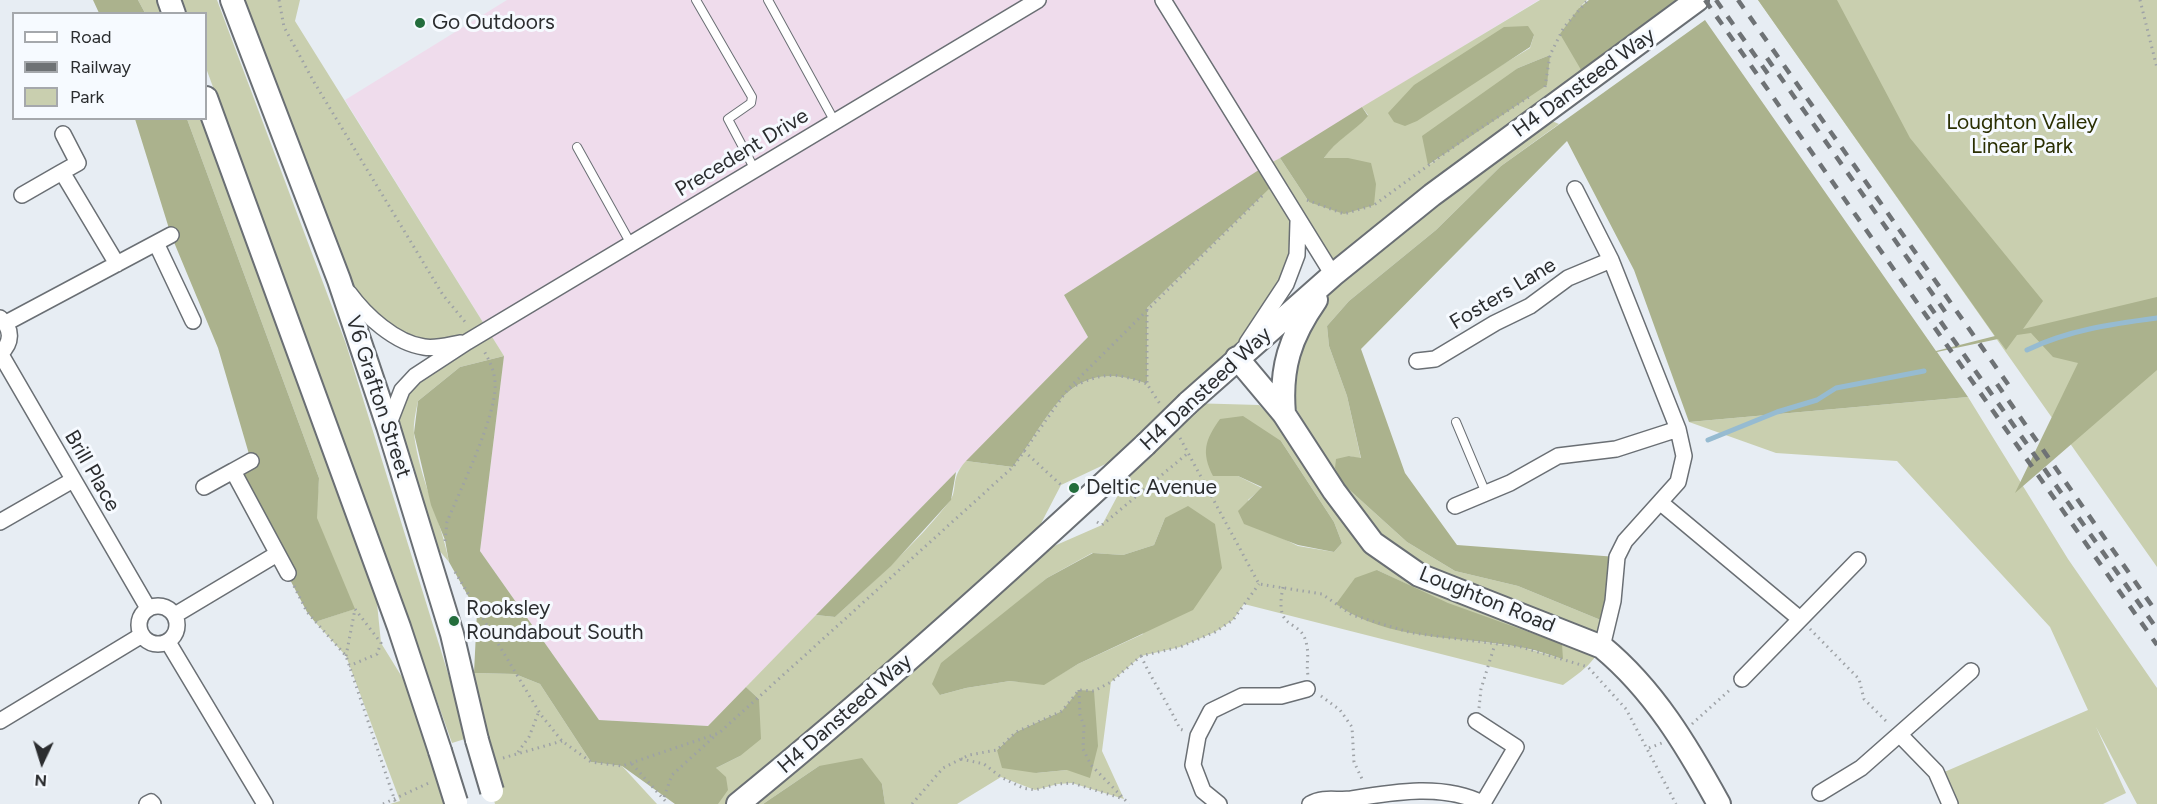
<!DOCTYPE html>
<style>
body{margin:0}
#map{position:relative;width:2157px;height:804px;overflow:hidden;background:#e7edf3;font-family:Figtree,sans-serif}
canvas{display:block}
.legend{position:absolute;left:12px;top:12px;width:195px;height:108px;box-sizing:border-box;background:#f6faff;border:2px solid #a5a8ac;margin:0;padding:8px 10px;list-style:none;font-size:18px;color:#2b2d2f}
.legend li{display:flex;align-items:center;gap:12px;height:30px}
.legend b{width:30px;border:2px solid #a5a8ac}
.north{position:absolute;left:12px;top:732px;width:60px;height:60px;-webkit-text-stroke:4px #f6faff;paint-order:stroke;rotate:184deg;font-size:16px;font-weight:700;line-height:24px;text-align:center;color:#2b2d2f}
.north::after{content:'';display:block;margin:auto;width:21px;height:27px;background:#2b2d2f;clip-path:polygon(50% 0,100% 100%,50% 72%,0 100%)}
</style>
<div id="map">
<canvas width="2157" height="804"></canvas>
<ul class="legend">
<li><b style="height:8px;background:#fff"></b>Road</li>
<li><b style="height:8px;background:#6e7275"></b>Railway</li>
<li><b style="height:16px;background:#c9cfaf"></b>Park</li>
</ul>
<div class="north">N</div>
</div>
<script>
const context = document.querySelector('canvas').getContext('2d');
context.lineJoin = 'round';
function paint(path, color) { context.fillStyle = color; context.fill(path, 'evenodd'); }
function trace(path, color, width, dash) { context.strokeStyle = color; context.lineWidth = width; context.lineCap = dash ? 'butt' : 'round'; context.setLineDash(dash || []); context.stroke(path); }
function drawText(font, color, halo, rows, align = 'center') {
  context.font = font + ' Figtree,sans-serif'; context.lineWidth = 6; context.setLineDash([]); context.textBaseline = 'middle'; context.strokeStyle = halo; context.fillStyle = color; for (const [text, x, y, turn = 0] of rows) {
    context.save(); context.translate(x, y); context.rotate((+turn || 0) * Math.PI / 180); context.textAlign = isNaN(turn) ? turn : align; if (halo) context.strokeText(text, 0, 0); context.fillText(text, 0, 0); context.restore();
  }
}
const industrial = new Path2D(`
 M507 0H1539L1280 158 1064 295 1088 337 708 726 599 720 480 551 504 356 345 100Z`);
const green = new Path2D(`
 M138 0H169L174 13H145Z
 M180 0H217L346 344 468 738 452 743 384 552 206 68V14L186 13Z
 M232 0H300L295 21 504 356 460 367 418 401C416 411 413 423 414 434 419 478 441 519 449 562L419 527 388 426 402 390 465 343 423 347 358 306Z
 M1540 0H1587L1579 8 1587 80 1333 275 1299 223 1297 255 1237 358 1189 403 1259 405 1340 486 1293 403 1289 388 1303 327 1333 290 1461 186 1552 121 1559 124 1501 166 1436 230 1349 301 1327 326 1329 346 1347 396 1361 459 1349 456 1344 485 1407 542 1455 571 1518 586 1608 623C1600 658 1592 664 1563 685L1244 604 1233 620 1215 632 1180 647 1141 656 1111 682 1102 751 1124 799 1072 783 1058 784 1035 790 1001 777 957 804H885L882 784 819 766 763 804H716L718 803 716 768 740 756 759 699 746 687 816 615 835 617C874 581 916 544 949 502 959 490 949 479 966 461L1013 467C1052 414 1069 355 1147 384V308L1275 182 1265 166 1280 158 1309 202 1348 158H1324C1338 137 1352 133 1368 115L1362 107ZM1534 35 1530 48 1480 78ZM1550 55 1470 135 1429 165 1518 68ZM1281 441 1334 522 1342 543 1334 552 1298 546 1274 534 1248 500 1262 488 1238 476ZM1144 446 1102 525 1022 560 1061 485ZM1165 518 1143 634 1078 664 1044 684 1010 681 966 688 940 695 1002 616 1047 578 1092 553 1123 555 1154 545ZM1377 570 1563 659 1521 647 1412 633ZM1062 711 1067 770 1036 773 997 750 1016 732Z
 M1758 0H2157V567Z
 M206 118 372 553 381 643 431 724 456 804H390L400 801 346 656 315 622 354 609 316 518 319 478 187 119Z
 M1968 397 2068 559 2157 688V804H2137L2096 727 2126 793 2103 804H1954L1942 773 2088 710 2050 627 1897 461 1776 453 1689 422Z
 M474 673 515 674 540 684 591 762 622 766 657 804H495L467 700Z`);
const forest = new Path2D(`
 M93 0H138L145 13H99Z
 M1589 0H1686L1587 80 1560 34 1579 8Z
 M1758 0H1837L1910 138 2043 301 2023 329 2157 297V370L2015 493 2078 363 2053 357 2031 333 2017 335 2006 350 1998 339 1937 352 1968 397 1689 422 1634 270 1567 141 1361 349 1405 473 1457 545 1617 557 1608 623 1518 586 1455 571 1407 542 1344 485 1335 468 1336 459 1349 456 1361 458 1347 396 1329 346 1327 326 1349 301 1436 230 1501 166 1705 20 1936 351 1995 336Z
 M1528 26 1534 35 1530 47 1417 121 1405 126 1394 122 1388 113 1414 85 1504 27Z
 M1550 55 1547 85 1428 165 1422 136 1518 68Z
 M1362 107 1368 116C1354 132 1336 140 1324 158H1348L1371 163 1376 184 1374 205 1344 214 1309 202 1280 158Z
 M135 119H187L319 478 317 518 355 609 315 622 307 612 233 471 251 461 218 348 171 235Z
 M1265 166 1276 182 1147 308V384C1069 355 1052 414 1013 467L966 461 1088 337 1064 295Z
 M504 356 480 551 599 720 708 726 746 687 759 699 761 739 740 756 716 768 726 777 728 790 718 804H675L622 766 591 762 540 684 515 674 474 673 477 612 449 562 445 540 431 505 414 433 418 401 460 367Z
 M1243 416 1281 441 1334 522 1342 543 1334 552 1298 545 1244 524 1238 511 1262 487 1238 476H1213C1201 452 1205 440 1220 419Z
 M956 472 951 500 891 566 835 617 816 615Z
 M1188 506 1215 524 1222 568 1193 610 1078 664 1044 685 1010 681 966 688 940 695 932 684 941 663 1047 578 1093 553 1123 555 1154 545 1165 518Z
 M1377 570 1448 603 1562 644 1563 659C1549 655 1534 649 1519 647 1459 636 1387 641 1336 604L1355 578Z
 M1079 690 1094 691 1098 746 1090 778 1067 770 1036 773 1002 768 997 750 1016 732 1062 711Z
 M862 758 882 784 885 804H763L819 766Z`);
const stream = new Path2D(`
 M2027 350C2068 330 2112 324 2157 318
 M1708 440 1777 412 1817 400 1836 388 1924 371`);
const path = new Path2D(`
 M279 0 284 27 314 82 443 295 466 323
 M2140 0 2157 68
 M1545 87 1550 55 1564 27 1588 0
 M1307 200 1344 214 1374 205 1470 135 1529 97
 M1147 309V384L1160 404
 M1070 388C1102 373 1113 371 1147 384
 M1180 438 1259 584 1322 594 1352 615 1412 633 1521 647 1588 667 1626 709 1676 804
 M1024 451 1061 485
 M1097 522 1102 525 1188 453
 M445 541 447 522C460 490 497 415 495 384 495 371 489 360 483 349
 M455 572 541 715 562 741 591 762 622 766 719 733 1013 467 1068 389 1265 193
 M294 586 307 612 346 656 396 804
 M1283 587C1273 636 1303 615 1307 647 1309 656 1306 665 1308 675
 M1810 629 1859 679 1864 699 1889 724
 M346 656 355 609 381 643 377 654 349 666
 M1141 656C1153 682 1168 703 1180 729L1185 731
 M1079 690 1080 715 1084 726 1083 749 1091 765 1129 804
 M1321 696 1340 710 1352 727 1354 762 1363 781
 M1479 708 1481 689 1495 644
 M1692 724 1732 688
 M1649 748 1662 743
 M518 752 529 737 539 711
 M503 758 562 741
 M961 759 984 764 1001 777 1023 788 1035 790 1058 784 1072 783 1124 799
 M632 764 668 804
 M664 797 672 775 717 734
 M383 804 431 782
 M912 804 943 768 969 755 997 750 1016 732 1062 711 1079 690 1094 691 1111 682 1141 656 1180 647 1215 632 1233 620 1259 584`);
const lane = new Path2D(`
 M696 0 752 97 751 103 728 119 755 170
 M768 0 835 122
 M577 147 631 244
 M1456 422 1485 491`);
const street = new Path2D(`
 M1163 0 1333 275
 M62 172 78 163 63 134
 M1575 189 1611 260 1678 429 1684 456 1678 482 1625 541 1617 557 1613 601 1602 647
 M22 195 62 172 117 264
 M156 243 171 235
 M349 293C365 315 395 343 424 347 436 349 449 345 461 343
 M0 318C13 329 12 343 0 354
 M6 323 156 243 193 321
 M1247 343 1286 284 1297 255 1298 222
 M0 353 148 608
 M1417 361 1435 359 1495 323 1530 306 1568 278 1611 260
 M388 426 402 390 415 376 467 342 1038 0
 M233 471 251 461
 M204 487 233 471 288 573
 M1661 503 1800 619
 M1455 506 1510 483 1558 456 1616 449 1678 429
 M0 522 73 480
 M139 625a19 19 0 1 1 38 0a19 19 0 1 1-38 0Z
 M175 615 277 554
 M168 642 265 804
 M1742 679 1858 560
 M0 721 142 635
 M1476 721 1516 747 1483 803
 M1901 736 1936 772 1950 804
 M1820 793 1861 768 1971 671
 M147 804 151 802 153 804
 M1219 804 1203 791 1193 765 1198 736 1211 711 1242 696H1281L1307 689
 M1310 804C1324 796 1337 801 1351 799 1393 792 1444 783 1484 804`);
const secondary = new Path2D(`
 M169 0 174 14
 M232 0 339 280 388 426 452 634 477 740
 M206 98 399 627 440 751
 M1237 358 1284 414 1334 491 1373 543 1419 575 1602 647C1654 690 1687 746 1719 804
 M1188 403 1333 275 1432 195 1697 0
 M1284 414C1280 368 1290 337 1316 300
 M738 804C878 690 1012 569 1145 445`);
const rail = new Path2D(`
 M1705 0 2157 645
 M1716 0 1768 74
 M1738 0 2012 390
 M1767 58 1946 313
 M1929 305 2157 629
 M1997 384 2157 613`);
const secondaryBridge = new Path2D(`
 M1145 445 1188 403
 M477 740 492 791
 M440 751 456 802`);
const markers = [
 [420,23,6,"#236d3c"],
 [1074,488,6,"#236d3c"],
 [454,621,6,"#236d3c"]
];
const poiNames = [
 ["Go Outdoors",432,23],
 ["Deltic Avenue",1086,488],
 ["Rooksley",466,609],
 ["Roundabout South",466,633]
];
const streetNames = [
 ["H4 Dansteed Way",1584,83,-36],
 ["Precedent Drive",742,153,-31],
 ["Fosters Lane",1503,294,-31],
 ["H4 Dansteed Way",1206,389,-43],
 ["V6 Grafton Street",378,397,72],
 ["Brill Place",92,471,60],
 ["Loughton Road",1487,600,22],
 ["H4 Dansteed Way",845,714,-41]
];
const parkNames = [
 ["Loughton Valley",2022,123],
 ["Linear Park",2022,147]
];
paint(industrial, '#efdcec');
paint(green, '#c9cfaf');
paint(forest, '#abb28d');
trace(stream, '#96bbd1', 5);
trace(lane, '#6a6f74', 10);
trace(street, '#6a6f74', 18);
trace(secondary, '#6a6f74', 26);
trace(path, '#9ea2a6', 3, [1.5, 4.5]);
trace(lane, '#fff', 8);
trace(street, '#fff', 15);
trace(secondary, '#fff', 22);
trace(rail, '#6e7275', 4.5, [10, 10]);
trace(secondaryBridge, '#6a6f74', 26, []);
trace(secondaryBridge, '#fff', 22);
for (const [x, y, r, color] of markers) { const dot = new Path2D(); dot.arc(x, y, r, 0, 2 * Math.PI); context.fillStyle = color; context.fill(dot); trace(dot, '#f6faff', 2); }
drawText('21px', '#2b2d2f', '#f6faff', poiNames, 'left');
drawText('21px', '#2b2d2f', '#f6faff', streetNames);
drawText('21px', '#2a2f02', '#f6faff', parkNames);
</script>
